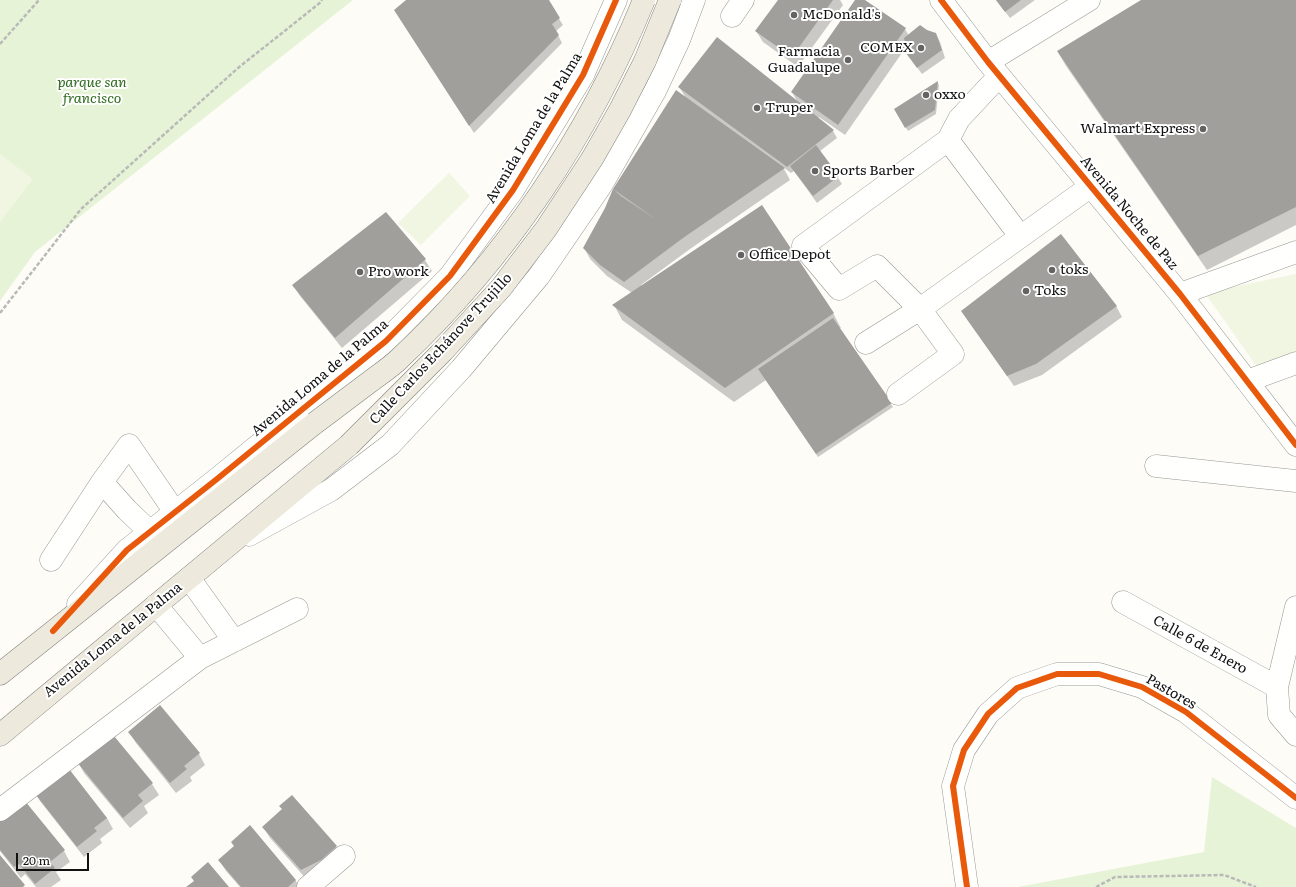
<!DOCTYPE html>
<meta charset="utf-8">
<style>
body{margin:0}
#map{position:relative;width:1296px;height:887px;overflow:hidden;background:#fdfcf7;font-family:Literata,serif}
canvas{display:block}
.scale{position:absolute;left:16px;top:853px;width:73px;height:18px;box-sizing:border-box;border:2px solid #111;border-top:0;padding-left:5px;font-size:12px;line-height:14px;white-space:nowrap;color:#111;-webkit-text-stroke:3px #fff;paint-order:stroke}
</style>
<div id="map">
<canvas width="1296" height="887"></canvas>
<div class="scale">20 m</div>
</div>
<script>
const context = document.querySelector('canvas').getContext('2d');
context.lineJoin = 'round';
function paint(path, color) { context.fillStyle = color; context.fill(path, 'evenodd'); }
function trace(path, color, width, dash) { context.strokeStyle = color; context.lineWidth = width; context.lineCap = dash ? 'butt' : 'round'; context.setLineDash(dash || []); context.stroke(path); }
function drawText(font, color, halo, rows, align = 'center') {
  context.font = font + ' Literata,serif'; context.lineWidth = 4; context.setLineDash([]); context.textBaseline = 'middle'; context.strokeStyle = halo; context.fillStyle = color; for (const [text, x, y, turn = 0] of rows) {
    context.save(); context.translate(x, y); context.rotate((+turn || 0) * Math.PI / 180); context.textAlign = isNaN(turn) ? turn : align; if (halo) context.strokeText(text, 0, 0); context.fillText(text, 0, 0); context.restore();
  }
}
const green = new Path2D(`
 M0 0H353L35 252 0 301Z
 M1212 777 1296 828V887H1018L1204 852Z`);
const pitch = new Path2D(`
 M0 154 33 179 0 222Z
 M449 173 470 196 421 245 398 223Z
 M1296 274V356L1260 371 1205 293Z`);
const shadow = new Path2D(`
 M408 0H547L563 25 556 31 562 43 474 133 399 17Z
 M779 0H840L843 5 798 67 763 42 756 31Z
 M856 0H863L905 29 909 36 926 31 936 34 940 42 945 58 922 74 904 50 845 135 819 117 818 119 833 131 837 138 820 151 842 184 817 203 794 171 791 173 783 167 790 180 690 249 641 285 642 286 833 313 841 328 839 329 893 407 818 457 766 380 734 402 622 320 614 305 632 293 607 276 590 259 584 248 606 208 614 189 686 98 679 87 798 103 792 92Z
 M996 0H1035L1010 18Z
 M1143 0H1296V225L1207 270 1066 66 1058 52Z
 M937 82 939 85 936 114 908 131 895 110Z
 M385 213 425 260 432 271 342 348 300 296 293 285Z
 M1116 306 1122 317 1042 375 1014 386 962 311Z
 M160 707 199 754 205 765 190 777 192 781 176 793 136 743 129 732Z
 M114 737 152 784 159 795 144 806 148 813 130 828 84 773 78 762Z
 M66 767 107 818 113 829 100 839 102 843 84 857 40 801 34 791Z
 M0 822 64 851 70 862 56 872 61 880 51 887H36L25 874 21 878 0 851Z
 M250 827 296 881 299 887H240L226 871 219 860 235 847Z
 M263 827 336 847 342 858 308 881 270 838Z`);
const building = new Path2D(`
 M406 0H549L560 18 552 24 559 35 469 126 394 10Z
 M778 0H833L792 57 755 31Z
 M855 0H865L906 28 838 125 791 92Z
 M996 0H1021L1005 12Z
 M1141 0H1296V207L1198 256 1057 51Z
 M920 25 927 30 936 33 942 50 917 68 900 45 905 42 904 38Z
 M717 37 834 130 787 167 678 87Z
 M938 81 935 110 905 128 894 109Z
 M676 90 785 168 683 238 624 282 600 265 583 248 605 208 613 189 621 196 657 220 613 189Z
 M816 145 839 176 813 196 790 166Z
 M762 205 834 313 725 388 612 305Z
 M386 212 426 259 335 338 292 285Z
 M1061 234 1117 306 1036 364 1007 376 961 311Z
 M833 318 892 403 816 454 758 369Z
 M160 705 200 753 184 766 187 769 170 783 128 732Z
 M114 736 153 783 138 795 143 801 123 818 76 761Z
 M66 765 107 818 94 828 97 831 77 847 32 790Z
 M292 795 337 846 321 860 301 870 262 827 282 809 279 806Z
 M25 801 65 850 50 862 55 868 35 884 19 864 14 867 0 850V820Z
 M250 825 296 880 288 887H241L218 860 234 846 231 842Z
 M0 855 25 885 23 887H0Z
 M208 862 229 887H186L194 881 191 877Z`);
const path = new Path2D(`
 M0 44 39 0
 M0 313 81 209 238 68 321 2 322 0
 M1096 887 1115 877 1224 875 1256 887`);
const minor = new Path2D(`
 M941 0 988 62 1180 294 1296 445
 M732 16 743 0
 M988 62 1089 0
 M999 76 959 119 948 140 803 246 839 289 877 266 920 309 1091 186
 M948 140 1020 236
 M1180 294 1296 252
 M866 343 920 309 953 354 898 394
 M1247 381 1296 363
 M1156 466 1296 481
 M102 482 129 445 175 512
 M249 535 331 490 390 445 461 369 539 276 602 184 655 91 679 40 694 0
 M51 560 102 482 127 510 150 532
 M189 578 234 641
 M1123 602 1277 687
 M78 604 127 550 217 479 386 341 450 276 513 190 583 75 616 0
 M156 605 200 658
 M1296 607 1277 687 1279 715 1296 735
 M0 810 200 658 297 609
 M308 887 344 856
 M967 887 953 786 964 750 988 714 1017 688 1057 674H1099L1142 687 1186 712 1296 798`);
const major = new Path2D(`
 M0 674 315 423
 M0 735 349 445`);
const majorBridge = new Path2D(`
 M315 423C334 409 352 395 371 381 380 374 391 367 399 359 506 259 589 135 644 0
 M349 445 443 351 501 288 546 229 592 159 620 110 645 61 670 0`);
const cycleway = new Path2D(`
 M941 0 988 62 1180 294 1296 445
 M53 631 127 550 217 479 386 341 450 276 513 190 583 75 616 0
 M967 887 953 786 964 750 988 714 1017 688 1057 674H1099L1142 687 1186 712 1296 798`);
const markers = [
 [794,15,4,"#646362"],
 [921,48,4,"#646362"],
 [848,60,4,"#646362"],
 [926,95,4,"#646362"],
 [757,108,4,"#646362"],
 [1203,129,4,"#646362"],
 [815,171,4,"#646362"],
 [741,255,4,"#646362"],
 [1052,270,4,"#646362"],
 [360,272,4,"#646362"],
 [1026,291,4,"#646362"]
];
const poiNames = [
 ["McDonald's",802,15],
 ["COMEX",913,48,"right"],
 ["Farmacia",840,52,"right"],
 ["Guadalupe",840,68,"right"],
 ["oxxo",934,95],
 ["Truper",765,108],
 ["Walmart Express",1195,129,"right"],
 ["Sports Barber",823,171],
 ["Office Depot",749,255],
 ["toks",1060,270],
 ["Pro work",368,272],
 ["Toks",1034,291]
];
const parkNames = [
 ["parque san",92,83],
 ["francisco",92,99]
];
const streetNames = [
 ["Avenida Loma de la Palma",534,128,-59],
 ["Avenida Noche de Paz",1129,213,50],
 ["Calle Carlos Echánove Trujillo",441,349,-47],
 ["Avenida Loma de la Palma",320,378,-40],
 ["Avenida Loma de la Palma",113,640,-39],
 ["Calle 6 de Enero",1200,645,29],
 ["Pastores",1171,692,30]
];
paint(green, '#e7f3d7');
paint(pitch, '#f0f6e1');
paint(shadow, '#0003');
paint(building, '#a19f9c');
trace(minor, '#979795', 23);
trace(major, '#858482', 23);
trace(path, '#b9b9b8', 2.5, [4, 2]);
trace(minor, '#fffffe', 22);
trace(major, '#ede9dc', 22);
trace(majorBridge, '#858482', 23, []);
trace(majorBridge, '#ede9dc', 22);
trace(cycleway, '#e8590c', 6);
for (const [x, y, r, color] of markers) { const dot = new Path2D(); dot.arc(x, y, r, 0, 2 * Math.PI); context.fillStyle = color; context.fill(dot); trace(dot, '#fff', 1.5); }
drawText('14px', '#111', '#fff', poiNames, 'left');
drawText('italic 14px', '#2f6b1f', '#fff', parkNames);
drawText('14px', '#111', '#fff', streetNames);
</script>
